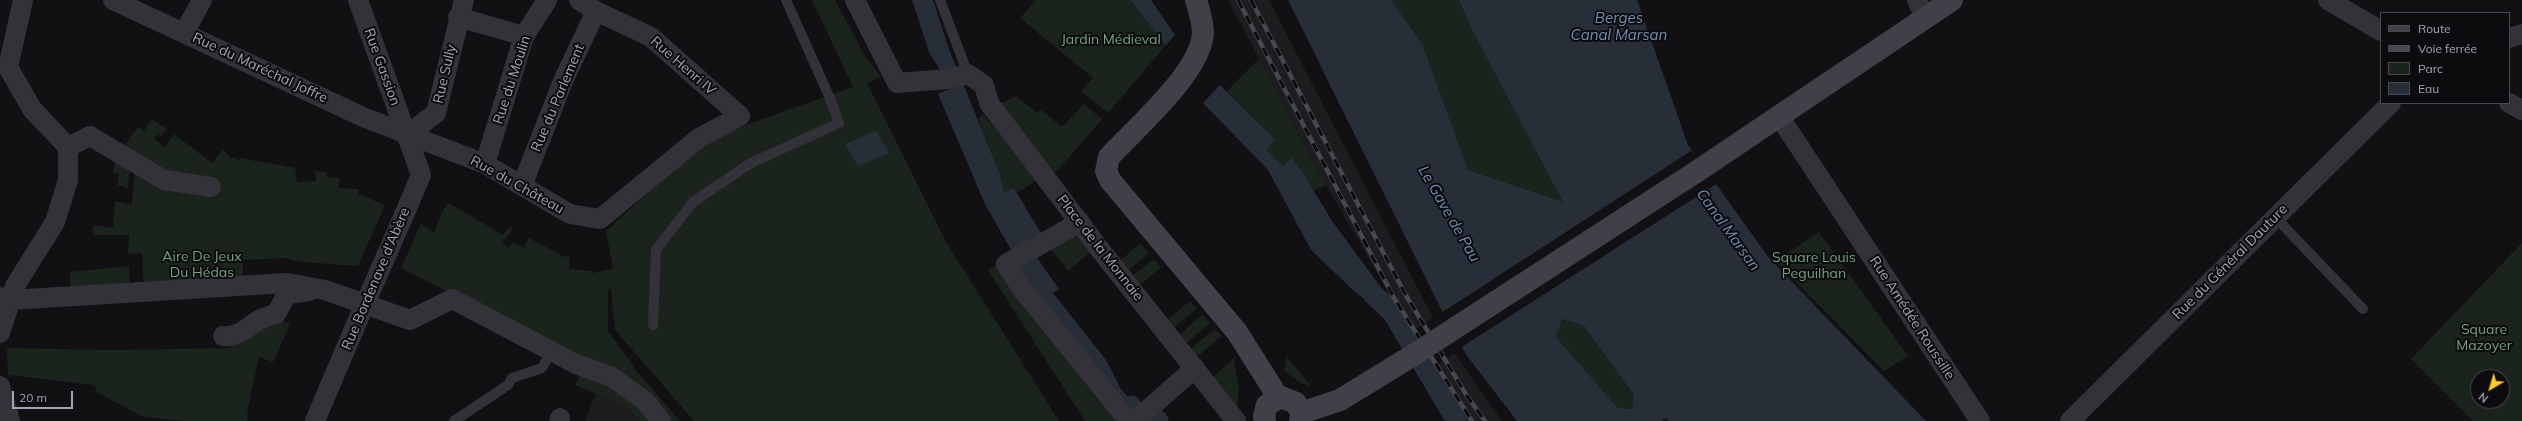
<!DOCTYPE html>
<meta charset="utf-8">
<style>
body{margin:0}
#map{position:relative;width:2522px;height:421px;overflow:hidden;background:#111113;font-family:Mulish,sans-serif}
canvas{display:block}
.legend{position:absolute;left:2380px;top:12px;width:130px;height:92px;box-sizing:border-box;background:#0c0c0e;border:1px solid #484951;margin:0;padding:5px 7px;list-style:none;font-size:12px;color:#a1a5b5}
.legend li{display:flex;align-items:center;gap:8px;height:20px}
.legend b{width:20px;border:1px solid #484951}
.north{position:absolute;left:2470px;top:369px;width:40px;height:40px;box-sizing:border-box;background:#0c0c0e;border:1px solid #484951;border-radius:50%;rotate:218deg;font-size:11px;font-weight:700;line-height:16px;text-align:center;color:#a1a5b5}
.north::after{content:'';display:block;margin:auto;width:14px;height:18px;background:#ffcc1d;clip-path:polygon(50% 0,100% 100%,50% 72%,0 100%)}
.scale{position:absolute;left:12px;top:391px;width:61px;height:18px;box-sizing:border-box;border:2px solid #a1a5b5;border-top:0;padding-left:5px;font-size:12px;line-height:14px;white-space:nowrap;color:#a1a5b5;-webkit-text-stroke:3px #0c0c0e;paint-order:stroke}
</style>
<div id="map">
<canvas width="2522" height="421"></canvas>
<ul class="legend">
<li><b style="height:5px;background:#404148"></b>Route</li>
<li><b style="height:5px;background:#47484f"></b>Voie ferrée</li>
<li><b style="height:11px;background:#1b231d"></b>Parc</li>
<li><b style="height:11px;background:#272e38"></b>Eau</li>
</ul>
<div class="north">N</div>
<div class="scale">20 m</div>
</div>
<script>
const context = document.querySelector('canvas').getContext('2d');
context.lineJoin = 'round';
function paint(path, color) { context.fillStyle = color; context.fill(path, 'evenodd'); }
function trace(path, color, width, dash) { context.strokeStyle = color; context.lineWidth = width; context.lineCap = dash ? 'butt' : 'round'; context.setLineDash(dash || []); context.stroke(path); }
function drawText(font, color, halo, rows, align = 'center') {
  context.font = font + ' Mulish,sans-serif'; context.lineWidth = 4; context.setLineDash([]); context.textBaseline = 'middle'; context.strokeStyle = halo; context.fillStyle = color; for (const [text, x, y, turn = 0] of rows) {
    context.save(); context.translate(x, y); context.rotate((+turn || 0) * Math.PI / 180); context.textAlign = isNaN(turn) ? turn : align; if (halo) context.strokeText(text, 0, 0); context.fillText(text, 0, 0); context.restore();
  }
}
const built = new Path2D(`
 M1228 0H1269L1433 318 1412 332 1326 185Z
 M1454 353 1502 421H1461L1429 370Z
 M596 393 627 407 641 421H585Z`);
const green = new Path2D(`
 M812 0H835L865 56 881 77 867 83 946 242 1059 421H694L615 330 611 289H608V331L635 369 680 421H669L487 311 401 268 421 224 434 233 442 212 448 203 503 235 510 226 513 228 502 243 509 248 513 242 524 248 529 238 565 257 570 256 569 269 592 271V273L613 269 606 231 686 158 726 132 853 87Z
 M1036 0H1130L1166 45 1108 113 1081 91 1093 78 1020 18Z
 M1391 0H1459L1471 28 1564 203 1468 170 1422 43Z
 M1259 59 1326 185 1312 191 1303 173 1290 157 1283 166 1267 150 1275 139 1227 91Z
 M1016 96 1037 113 1041 110 1062 127 1084 104 1102 119 1058 170 1050 174 998 105Z
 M984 115 1038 179 1017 193 1013 189 1004 192 1000 174 978 118Z
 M152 119 167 129 161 137 158 134 154 139 165 147 174 134 212 163 223 149 232 159 234 157 240 161V158L295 168 297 182 316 181 315 171 327 172V177L339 178V188L359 189 358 194 385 205 358 266 302 262 285 258 243 260V279L144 286 142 253 128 254 129 235H93V225L113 228 115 201 132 205 135 167 130 164 128 188 117 185 119 174 113 173 117 156 138 127 144 131Z
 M1075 229 1091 251 1068 271 1048 245Z
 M1819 232 1908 356 1884 371 1775 261Z
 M1140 243 1149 253 1128 271 1120 261Z
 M2522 243V421H2473L2411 359ZM2478 377H2502V401H2478Z
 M1154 259 1161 267 1140 285 1132 276Z
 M999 264 1119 421H1085L988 270Z
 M129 266 130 286 70 289V272Z
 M1190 301 1197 309 1173 328 1167 320Z
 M1202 315 1210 323 1185 344 1179 335Z
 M275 317 290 324 273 362 259 357 247 412 249 413 247 421H185L143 417 97 392 95 385 8 375 7 348 113 350 229 348 230 340Z
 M1562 319 1584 326 1634 395 1632 409 1618 408 1556 337Z
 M1215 329 1221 336 1196 358 1190 349Z
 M1287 357 1312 387 1301 383 1284 371Z
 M1234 358 1239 389 1237 410 1212 378Z
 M582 369 603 378 655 421H641L627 407 575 385Z`);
const water = new Path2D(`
 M912 0H933L950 52 1000 174 1004 192 1013 188 1017 193 1042 235 1014 255 985 204 938 94 951 88 929 52Z
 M1130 0H1151L1175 35 1166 45Z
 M1288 0H1391L1422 43 1468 170 1563 202 1471 28 1459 0H1637L1688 145 1769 258 1926 421H1669L1666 418 1661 421H1517L1467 356 1441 309ZM1562 319 1584 326 1634 395 1632 409 1618 408 1556 337Z
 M1220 85 1275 139 1267 150 1283 166 1291 157 1303 173 1332 221 1397 309 1389 318 1354 291 1311 250 1268 170 1203 103Z
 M876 131 889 153 858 166 845 144Z
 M1033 252 1059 289 1053 293 1106 360 1121 389 1139 411 1136 415 1030 289 1017 261Z`);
const pier = new Path2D(`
 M1694 149 1718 183 1460 348 1441 313Z`);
const canal = new Path2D(`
 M1372 293 1393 313 1457 421
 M1131 406 1137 414 1153 416 1158 421`);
const lane = new Path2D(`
 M940 0 968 74
 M2275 217 2363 309
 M653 325 656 250 693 202 751 163 839 123 829 96 786 0
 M454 421 508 385 512 378 542 368 552 351`);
const street = new Path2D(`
 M113 0 363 117 485 164 570 214 600 219 699 138 740 116 651 37 596 11 579 0
 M358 0 421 175 404 215
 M855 0 897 83 948 79 968 74 984 85 989 103 1098 247 1236 421
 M1917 0 1925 17
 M2328 0 2381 31
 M458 17 524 36
 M184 33 202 0
 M2509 38 2522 34
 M2509 103 2522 110
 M1779 116 1980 421
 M407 135 436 113 464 0
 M68 147 90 136 164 180 211 187
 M485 164 524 36 547 0
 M522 186 563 81 596 11
 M1080 222 1006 264 1022 289 1129 421
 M0 297 10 300 287 283 325 290 410 320 452 299 576 364 612 377 645 401 661 421
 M0 333 15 286 55 222 68 180V147L32 109 8 67 23 0
 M223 336C245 338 251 318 276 314L287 294 309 291
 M0 386 10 421
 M315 421 354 329
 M559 421 560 418
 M1135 421 1195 368
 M2070 421 2391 103`);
const secondary = new Path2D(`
 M1196 0C1199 10 1203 22 1203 33 1201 72 1136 128 1109 157L1106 171 1110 180 1237 332 1273 389 1276 398
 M1696 172 1952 0
 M1301 413 1340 400 1415 354
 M1265 421 1264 416 1267 405 1281 397 1296 403 1301 413 1300 421`);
const rail = new Path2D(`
 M1238 0 1394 298 1472 421
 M1251 0 1404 292 1467 396 1485 421`);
const streetBridge = new Path2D(`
 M354 329 404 215`);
const secondaryBridge = new Path2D(`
 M1415 354 1696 172`);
const parkNames = [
 ["Jardin Médieval",1111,40],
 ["Aire De Jeux",202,257],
 ["Du Hédas",202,273],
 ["Square Louis",1814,258],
 ["Peguilhan",1814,274],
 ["Square",2484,330],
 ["Mazoyer",2484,346]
];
const streetNames = [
 ["Rue Henri IV",683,66,41],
 ["Rue Gassion",382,67,70],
 ["Rue du Maréchal Joffre",260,68,25],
 ["Rue Sully",445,74,-77],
 ["Rue du Moulin",512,80,-72],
 ["Rue du Parlement",558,98,-67],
 ["Rue du Château",517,185,29],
 ["Place de la Monnaie",1100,248,52],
 ["Rue du Général Dauture",2230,262,-45],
 ["Rue Bordenave d'Abère",376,279,-67],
 ["Rue Amédée Roussille",1912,318,57]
];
const waterNames = [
 ["Berges",1619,18],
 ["Canal Marsan",1619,35],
 ["Le Gave de Pau",1449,214,60],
 ["Canal Marsan",1728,230,54]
];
paint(built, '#1d1d20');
paint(green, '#1b231d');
paint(water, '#272e38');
paint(pier, '#111113');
trace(canal, '#272e38', 21);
trace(lane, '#323238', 10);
trace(street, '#323238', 20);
trace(secondary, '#404148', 22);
trace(rail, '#47484f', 4.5);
trace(rail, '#0c0c0e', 3, [9]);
trace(streetBridge, '#323238', 20);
trace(secondaryBridge, '#404148', 22);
drawText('14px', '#76a27e', '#0c0c0e', parkNames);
drawText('14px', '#a1a5b5', '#0c0c0e', streetNames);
drawText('italic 15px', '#748fb4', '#0c0c0e', waterNames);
</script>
